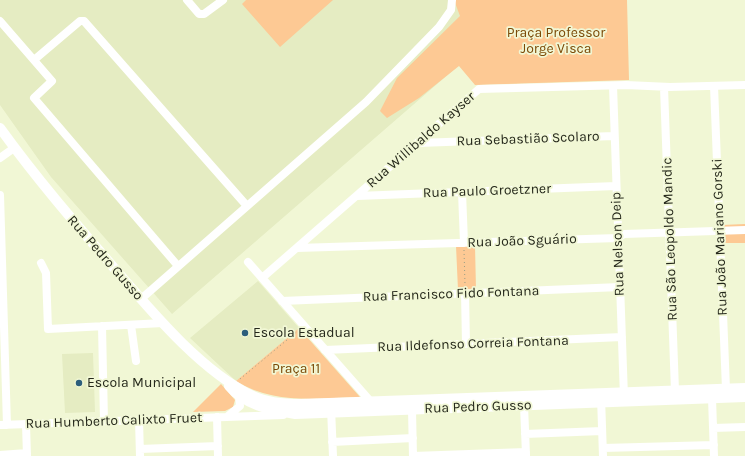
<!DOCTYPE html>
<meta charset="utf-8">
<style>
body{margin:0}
canvas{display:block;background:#f1f7d5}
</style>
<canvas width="745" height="456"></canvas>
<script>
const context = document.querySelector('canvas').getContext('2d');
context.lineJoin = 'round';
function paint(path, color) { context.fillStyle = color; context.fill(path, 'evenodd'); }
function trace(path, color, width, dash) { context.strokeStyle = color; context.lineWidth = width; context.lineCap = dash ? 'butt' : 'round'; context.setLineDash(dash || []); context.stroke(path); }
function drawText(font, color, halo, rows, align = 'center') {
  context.font = font + ' Karla,sans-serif'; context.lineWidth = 3.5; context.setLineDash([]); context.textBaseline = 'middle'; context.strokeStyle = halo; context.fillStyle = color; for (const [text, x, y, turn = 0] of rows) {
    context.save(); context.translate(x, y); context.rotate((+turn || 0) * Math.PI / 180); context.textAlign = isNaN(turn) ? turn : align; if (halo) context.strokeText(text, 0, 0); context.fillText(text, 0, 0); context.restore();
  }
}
const built = new Path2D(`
 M0 0H534L172 314 51 177 0 105Z
 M258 281 299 328 236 381 190 338Z
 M93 353 95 412 65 413 62 354Z`);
const green = new Path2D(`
 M246 0H333L280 47 242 4Z
 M454 0H627L629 80 475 85 459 66 419 98 387 118 380 111 397 78 460 16Z
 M745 224V243H723L722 225Z
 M475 245 476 290H458L456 246Z
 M299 328 360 397C316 398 275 405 236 381Z
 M221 384 235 400 233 407 225 411 193 412Z`);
const path = new Path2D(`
 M464 250 465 285
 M240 379 299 330`);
const minor = new Path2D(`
 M187 0 199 14H204L223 0
 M0 21 52 81 34 98 178 266
 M34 60 80 21H84L247 206
 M613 86 624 397
 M714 86 726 389
 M664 87 675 391
 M418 143 614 136
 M0 158 14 148
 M462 192 464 243
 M0 195 7 425
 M357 196 616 186
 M297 248 618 238 624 234 745 230
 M248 262 371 402V404
 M41 263 46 273 48 329 163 323
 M262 278 479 89 626 85 670 87 745 85
 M465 293 466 344
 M141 299 366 102 439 27 451 10 452 0
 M282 301 620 287
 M131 325 136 361
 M102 326 104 421
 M325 350 622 337
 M601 397 603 456
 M712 398 714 456
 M524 405 526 455
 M331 408 333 456
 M412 410 413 456 526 452
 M228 416 240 406 239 396
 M217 417 218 456
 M139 420 140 456
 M26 424 27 456
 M0 425 283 415
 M713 428 745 427
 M525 434 602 431
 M332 442 413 438
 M603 448 714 445
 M140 449 218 446
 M0 455 27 453`);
const major = new Path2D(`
 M0 128C36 178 75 223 115 269 152 312 202 372 253 396 268 403 284 404 301 404L745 388
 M229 386C245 406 272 410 295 414L745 397`);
const markers = [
 [245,333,4,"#2c5e7b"],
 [79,383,4,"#2c5e7b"]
];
const parkNames = [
 ["Praça Professor",556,33],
 ["Jorge Visca",556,49],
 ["Praça 11",296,369]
];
const streetNames = [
 ["Rua Sebastião Scolaro",528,139,-2],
 ["Rua Willibaldo Kayser",421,140,-41],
 ["Rua Paulo Groetzner",487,191,-2],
 ["Rua João Mariano Gorski",720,237,-92],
 ["Rua São Leopoldo Mandic",670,239,-92],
 ["Rua João Sguário",522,241,-2],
 ["Rua Nelson Deip",618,244,-92],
 ["Rua Pedro Gusso",105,258,49],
 ["Rua Francisco Fido Fontana",451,294,-2],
 ["Rua Ildefonso Correia Fontana",473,344,-2],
 ["Rua Pedro Gusso",478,407,-2],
 ["Rua Humberto Calixto Fruet",114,421,-2]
];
const poiNames = [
 ["Escola Estadual",253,333],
 ["Escola Municipal",87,383]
];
paint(built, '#e5ecc2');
paint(green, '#fdc994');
trace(path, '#999e85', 1, [1, 3]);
trace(minor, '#fff', 8);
trace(major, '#fff', 10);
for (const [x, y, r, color] of markers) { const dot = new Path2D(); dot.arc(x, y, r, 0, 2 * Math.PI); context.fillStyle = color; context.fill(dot); trace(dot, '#f1f7d5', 1.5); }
drawText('14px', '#7b4a07', '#f1f7d5', parkNames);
drawText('14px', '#25281b', '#f1f7d5', streetNames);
drawText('14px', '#25281b', '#f1f7d5', poiNames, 'left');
</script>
